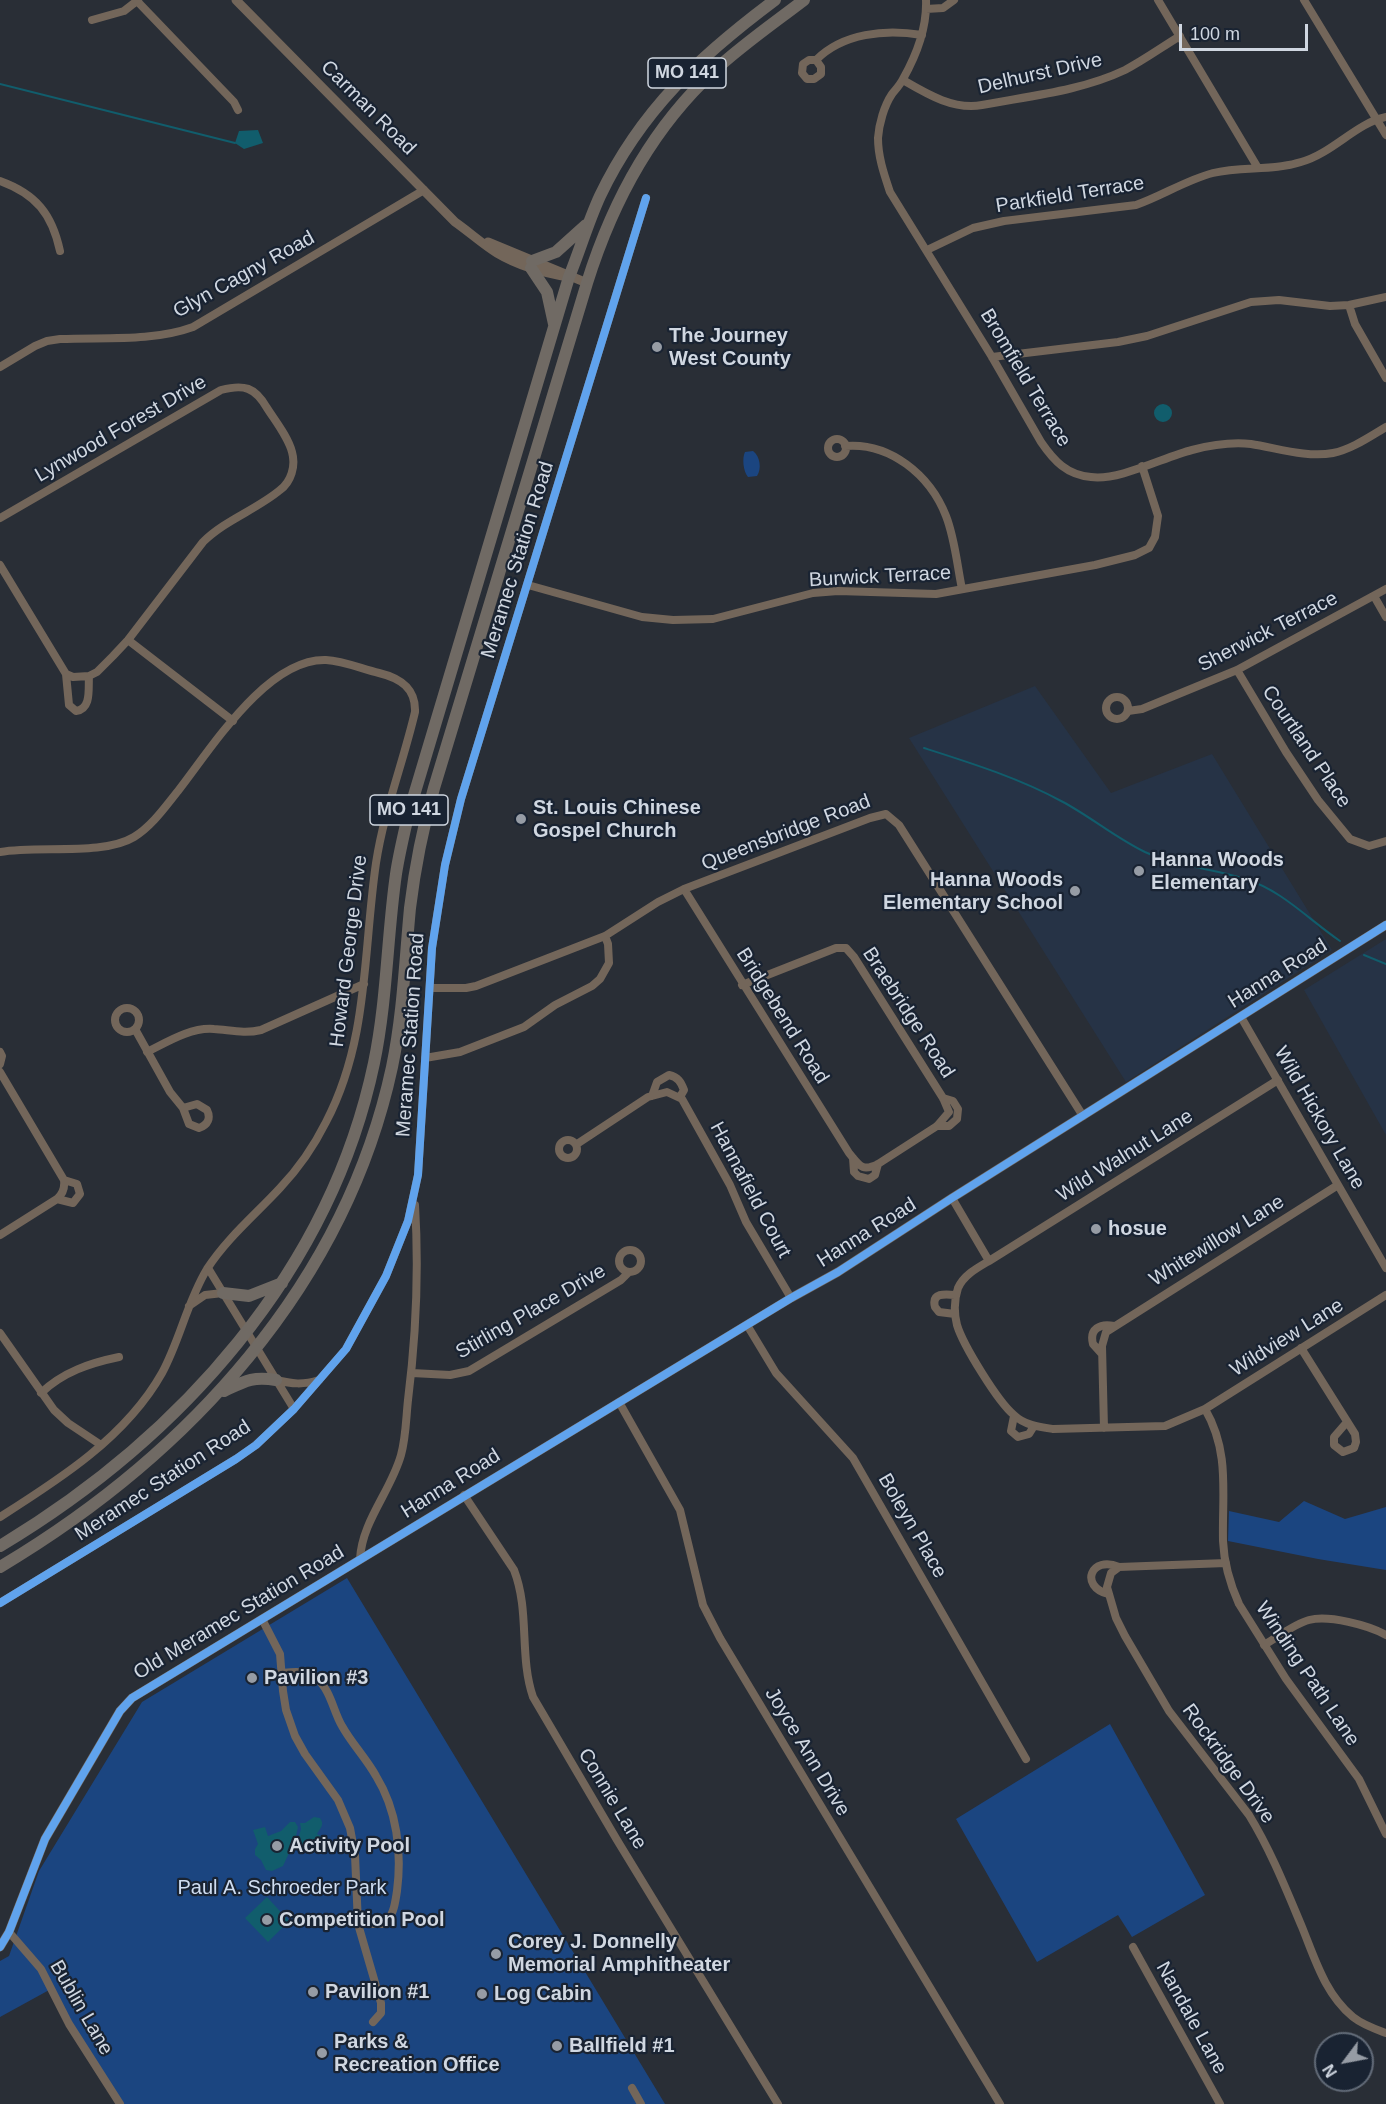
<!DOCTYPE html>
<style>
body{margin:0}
#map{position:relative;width:1386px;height:2104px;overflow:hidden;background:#292e36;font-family:Arial,sans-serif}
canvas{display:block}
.north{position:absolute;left:1314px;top:2032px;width:60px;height:60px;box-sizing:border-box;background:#192332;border:2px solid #626b78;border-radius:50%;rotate:238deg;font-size:16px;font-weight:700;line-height:24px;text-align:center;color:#d0d7e1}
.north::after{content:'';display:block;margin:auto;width:21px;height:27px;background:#969ca5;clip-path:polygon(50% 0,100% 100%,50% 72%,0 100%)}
.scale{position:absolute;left:1179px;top:24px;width:129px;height:27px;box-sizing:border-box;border:3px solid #d0d7e1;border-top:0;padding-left:8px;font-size:18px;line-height:21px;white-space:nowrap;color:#d0d7e1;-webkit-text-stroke:4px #192332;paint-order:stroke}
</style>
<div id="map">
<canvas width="1386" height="2104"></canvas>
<div class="north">N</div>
<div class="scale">100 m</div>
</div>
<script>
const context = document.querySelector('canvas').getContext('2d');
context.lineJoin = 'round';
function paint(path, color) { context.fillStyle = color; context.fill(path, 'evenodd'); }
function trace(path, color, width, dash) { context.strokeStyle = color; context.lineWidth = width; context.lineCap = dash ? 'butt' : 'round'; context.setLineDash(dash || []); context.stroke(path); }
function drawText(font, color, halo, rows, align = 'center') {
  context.font = font + ' Arial,sans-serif'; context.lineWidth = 4.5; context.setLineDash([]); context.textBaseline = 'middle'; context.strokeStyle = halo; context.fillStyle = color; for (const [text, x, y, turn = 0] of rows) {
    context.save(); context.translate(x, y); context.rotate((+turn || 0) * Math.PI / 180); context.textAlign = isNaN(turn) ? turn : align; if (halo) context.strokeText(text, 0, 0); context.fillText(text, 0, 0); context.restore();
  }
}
const built = new Path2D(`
 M1035 686 1111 793 1212 754 1332 950 1126 1082 909 738Z
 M1386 939V1135L1304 990Z`);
const green = new Path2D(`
 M753 451C760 456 762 469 757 476L748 477C743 471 742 458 745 452Z
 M1304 1501 1345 1519 1386 1507V1570L1318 1559 1228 1541 1229 1511 1279 1522Z
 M347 1578 665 2104H122L51 1989 0 2017V1961L9 1956 39 1871 142 1702Z
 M1110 1724 1205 1895 1132 1937 1118 1915 1037 1962 956 1819Z`);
const water = new Path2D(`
 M258 130 263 143 244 149 235 143 239 131Z
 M1154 413a9 9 0 1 1 18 0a9 9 0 1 1-18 0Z
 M314 1817 320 1818C325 1825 320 1828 317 1834L324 1838 325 1842 319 1845 314 1839 307 1847H302L298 1839 301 1829 300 1823H305Z
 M290 1822H295L298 1827 296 1836 297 1848 290 1851 283 1866 272 1871 266 1870 261 1860 255 1855V1849L258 1844 253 1830 265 1827 268 1836 281 1831Z
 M267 1897 289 1921 268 1942 245 1918Z`);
const stream = new Path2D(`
 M0 84 235 143
 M924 748C971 763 1019 778 1063 802 1091 817 1116 838 1145 852 1178 867 1212 868 1245 879 1282 890 1309 920 1340 941
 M1364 955 1386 964`);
const minor = new Path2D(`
 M926 0C927 27 916 56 903 79 900 85 896 89 892 94 884 106 879 124 878 138 878 157 884 174 890 192L992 357 1041 442C1054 461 1067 475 1091 477 1119 481 1164 457 1192 450 1211 445 1232 442 1251 444 1277 448 1307 458 1333 453 1352 449 1369 437 1386 427
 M1158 0 1258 168
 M1304 0 1386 135
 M137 1 234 102 238 110
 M926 9 943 8 954 0
 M92 20 124 11 138 0
 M816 60 821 67V74L814 79H807L802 73 803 64 809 60H816C843 33 885 29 922 35
 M903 80C927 94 953 110 982 105 1029 96 1081 91 1125 70 1144 60 1162 47 1180 36
 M0 181C36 194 52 214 60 251
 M927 250 973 228 1004 221 1136 205C1162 196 1186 180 1213 173 1241 166 1273 171 1301 162 1333 153 1356 123 1386 117
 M1349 305 1355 324 1386 378
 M992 357 1118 342 1147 336 1251 302 1279 300 1330 306 1349 305 1386 297
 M0 367 35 346 47 341 60 339C103 337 152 342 193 327L424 190
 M828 448a9 9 0 1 1 18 0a9 9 0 1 1-18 0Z
 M845 446C890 442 930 475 946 516 955 539 957 565 962 589
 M0 518 221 390C244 384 255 387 267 408 276 422 288 437 292 452 296 466 291 482 280 490 256 510 225 520 203 542L128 640 113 656 97 672 89 676 73 677 66 674 0 565
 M528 585 642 617 673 620 713 619 813 593 838 591 936 594 1095 565 1135 555 1149 548 1155 537 1158 516 1142 466
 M1374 596 1386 617
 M128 640 233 721
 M1237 670 1286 752 1318 800 1350 839 1369 846 1386 841
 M66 674 69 705 76 711C92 709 88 688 89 676
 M1106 708a11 11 0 1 1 22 0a11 11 0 1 1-22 0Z
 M1128 711 1142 709 1237 670 1386 589
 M0 852C38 845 103 856 134 837 152 826 165 807 178 791 211 749 267 658 326 660 344 661 362 669 379 673 400 678 416 688 415 712 403 763 384 811 376 863 363 952 369 1040 326 1122 314 1146 298 1169 280 1188 255 1215 227 1238 207 1269 187 1302 180 1340 162 1373 126 1437 60 1479 0 1517
 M684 889 849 1153C860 1166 862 1172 878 1164L937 1126 949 1112 943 1098 854 957 846 948H836L742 985
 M431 988H466L476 986 605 936 658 902 684 889 870 818 886 814 899 825 1083 1116
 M115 1020a12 12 0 1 1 24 0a12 12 0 1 1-24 0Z
 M1241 1017 1386 1268
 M135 1029 170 1092 183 1108
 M0 1052 2 1056 0 1064
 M147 1052C167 1042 191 1027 214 1029 230 1030 244 1034 261 1030L364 984
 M425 1058 460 1052 524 1027 555 1005 592 986 600 979 609 963 608 944 605 936
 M0 1072 64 1180C65 1188 63 1194 57 1199L0 1235
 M652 1096 657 1082 669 1075C678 1077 681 1082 684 1090L680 1097
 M197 1104 207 1110C211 1118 208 1125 199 1128L189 1124 183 1108Z
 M937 1126H949L957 1119 958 1109 953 1101 943 1098
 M559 1149a9 9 0 1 1 18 0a9 9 0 1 1-18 0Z
 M577 1144 648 1097 667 1092 682 1099 730 1185 746 1222 791 1298
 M853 1158 854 1172 858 1176 869 1179 875 1175 878 1164
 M952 1198 989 1261C977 1268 964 1275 958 1288 954 1300 954 1313 957 1325 963 1345 998 1402 1014 1415 1024 1425 1039 1427 1053 1429L1165 1426 1205 1409C1230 1452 1222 1493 1223 1541 1224 1563 1230 1584 1239 1604L1286 1679 1359 1779 1386 1834
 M57 1199 73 1203 80 1194 77 1184 64 1180
 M619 1261a11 11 0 1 1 22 0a11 11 0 1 1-22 0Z
 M989 1261 1278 1080
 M208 1268 294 1409
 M189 1306 205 1295 223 1293
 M955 1314 939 1312 935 1307C931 1292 946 1294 956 1295
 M747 1325 776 1373 853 1458 1026 1759
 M0 1333 54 1410 68 1423 101 1445
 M1301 1348 1355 1434 1356 1442 1354 1448 1343 1452 1334 1445V1437L1347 1422
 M1102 1354 1093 1344C1089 1329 1100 1323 1114 1326
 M412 1373 450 1375 469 1371 621 1280 628 1273
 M276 1380C292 1384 303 1385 319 1380
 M41 1393C63 1372 90 1363 119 1357
 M619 1402 680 1510 703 1605 720 1638 1000 2104
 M1205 1409 1386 1295
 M1014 1416 1011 1431 1018 1437 1029 1434 1034 1426
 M1104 1428 1102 1346 1106 1332 1338 1185
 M464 1495 514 1570C530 1611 519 1656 533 1697L617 1840 778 2104
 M360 1559C362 1521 391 1491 401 1455 406 1437 406 1418 408 1400 416 1336 419 1270 415 1205
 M1226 1563 1119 1567 1111 1573 1107 1587 1116 1618 1125 1636 1169 1711 1249 1815C1271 1851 1286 1889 1302 1927 1315 1959 1325 1994 1353 2017 1363 2025 1375 2029 1386 2033
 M1108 1594C1079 1586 1091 1555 1119 1567
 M0 1603 236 1459 256 1445 294 1409 346 1349 386 1276 408 1221 418 1175 432 948 445 865 461 799 646 198
 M262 1619 280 1654 283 1691 286 1710 295 1736 305 1754 338 1800 350 1828 355 1855 358 1924 381 2003V2013L373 2022
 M1264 1645C1278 1637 1294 1624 1309 1620 1329 1615 1368 1625 1386 1635
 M281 1673C293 1672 305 1670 316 1678 331 1690 333 1711 342 1726 352 1744 366 1758 376 1776 397 1810 402 1852 397 1891 395 1903 394 1917 383 1924H358
 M9 1932 41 1969 69 2024 120 2104
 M1133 1947 1220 2104
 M632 2088 641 2104`);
const tertiary = new Path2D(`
 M236 0 455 222C468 231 485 246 497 253 519 266 544 273 569 277
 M488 242 587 283
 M0 1947 9 1932 45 1839 120 1711 132 1698 791 1298 838 1272 952 1198 1386 925`);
const trunk = new Path2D(`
 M532 261 556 252 586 225
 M531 268 547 292 554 324
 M223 1293 249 1296 282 1283
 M224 1391C245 1381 253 1376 276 1380
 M0 1546C180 1438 330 1272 374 1063 387 1001 387 937 396 874 399 854 404 833 409 812L569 277C580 250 588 222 600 196 641 110 700 56 775 0
 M0 1567C188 1455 345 1285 392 1067 403 1014 405 961 410 908 415 867 423 827 434 788L587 283C612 203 651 129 714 71 742 45 774 23 804 0`);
const cycleway = new Path2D(`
 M0 1603 236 1459 256 1445 294 1409 346 1349 386 1276 408 1221 418 1175 432 948 445 865 461 799 646 198
 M0 1947 9 1932 45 1839 120 1711 132 1698 791 1298 838 1272 952 1198 1386 925`);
const markers = [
 [657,347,6,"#969ca5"],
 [521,819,6,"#969ca5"],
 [1139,871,6,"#969ca5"],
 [1075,891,6,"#969ca5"],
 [1096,1229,6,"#969ca5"],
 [252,1678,6,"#969ca5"],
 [277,1846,6,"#969ca5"],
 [267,1920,6,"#969ca5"],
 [496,1954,6,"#969ca5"],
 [313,1992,6,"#969ca5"],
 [482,1994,6,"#969ca5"],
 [557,2046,6,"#969ca5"],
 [322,2053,6,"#969ca5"]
];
const shields = [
 [687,73,78],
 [409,810,78]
];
const shieldNames = [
 ["MO 141",687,73],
 ["MO 141",409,810]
];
const streetNames = [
 ["Delhurst Drive",1040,74,-13],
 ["Carman Road",368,108,45],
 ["Parkfield Terrace",1070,195,-9],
 ["Glyn Cagny Road",244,275,-29],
 ["Bromfield Terrace",1025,378,59],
 ["Lynwood Forest Drive",121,429,-30],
 ["Meramec Station Road",518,560,-73],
 ["Burwick Terrace",880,577,-3],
 ["Sherwick Terrace",1268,632,-27],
 ["Courtland Place",1306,747,56],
 ["Queensbridge Road",786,833,-21],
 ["Howard George Drive",349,951,-83],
 ["Hanna Road",1278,974,-32],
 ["Braebridge Road",908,1013,57],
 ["Bridgebend Road",782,1016,58],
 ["Meramec Station Road",411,1035,-86],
 ["Wild Hickory Lane",1319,1118,60],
 ["Wild Walnut Lane",1125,1156,-32],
 ["Hannafield Court",750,1190,62],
 ["Hanna Road",867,1233,-32],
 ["Whitewillow Lane",1217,1241,-32],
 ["Stirling Place Drive",531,1312,-30],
 ["Wildview Lane",1287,1338,-32],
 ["Meramec Station Road",163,1481,-33],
 ["Hanna Road",451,1484,-32],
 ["Boleyn Place",912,1526,60],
 ["Old Meramec Station Road",239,1613,-31],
 ["Winding Path Lane",1307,1674,56],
 ["Joyce Ann Drive",807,1752,59],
 ["Rockridge Drive",1228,1764,54],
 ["Connie Lane",612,1799,59],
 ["Bublin Lane",81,2008,60],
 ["Nandale Lane",1191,2018,61]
];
const poiNames = [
 ["The Journey",669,336],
 ["West County",669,359],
 ["St. Louis Chinese",533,808],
 ["Gospel Church",533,831],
 ["Hanna Woods",1151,860],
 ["Elementary",1151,883],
 ["Hanna Woods",1063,880,"right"],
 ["Elementary School",1063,903,"right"],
 ["hosue",1108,1229],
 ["Pavilion #3",264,1678],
 ["Activity Pool",289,1846],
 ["Competition Pool",279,1920],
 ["Corey J. Donnelly",508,1942],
 ["Memorial Amphitheater",508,1965],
 ["Pavilion #1",325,1992],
 ["Log Cabin",494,1994],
 ["Parks &",334,2042],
 ["Recreation Office",334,2065],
 ["Ballfield #1",569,2046]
];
const parkNames = [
 ["Paul A. Schroeder Park",282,1888]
];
paint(built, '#263346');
paint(green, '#1b4580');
paint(water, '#115d6c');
trace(stream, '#115d6c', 2);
trace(minor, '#73665a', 8);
trace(tertiary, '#73665a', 9);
trace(trunk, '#706a64', 12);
trace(cycleway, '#60a3ed', 8);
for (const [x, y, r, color] of markers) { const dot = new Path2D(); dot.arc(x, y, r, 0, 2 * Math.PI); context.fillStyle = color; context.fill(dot); trace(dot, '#192332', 2); }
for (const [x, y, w] of shields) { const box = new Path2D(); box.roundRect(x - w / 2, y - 15, w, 30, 4.5); context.fillStyle = '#192332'; context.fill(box); trace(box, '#d0d7e1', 1.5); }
drawText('bold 18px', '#d0d7e1', null, shieldNames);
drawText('20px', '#d0d7e1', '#192332', streetNames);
drawText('bold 20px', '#d0d7e1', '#192332', poiNames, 'left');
drawText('20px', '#cfddf1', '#192332', parkNames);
</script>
